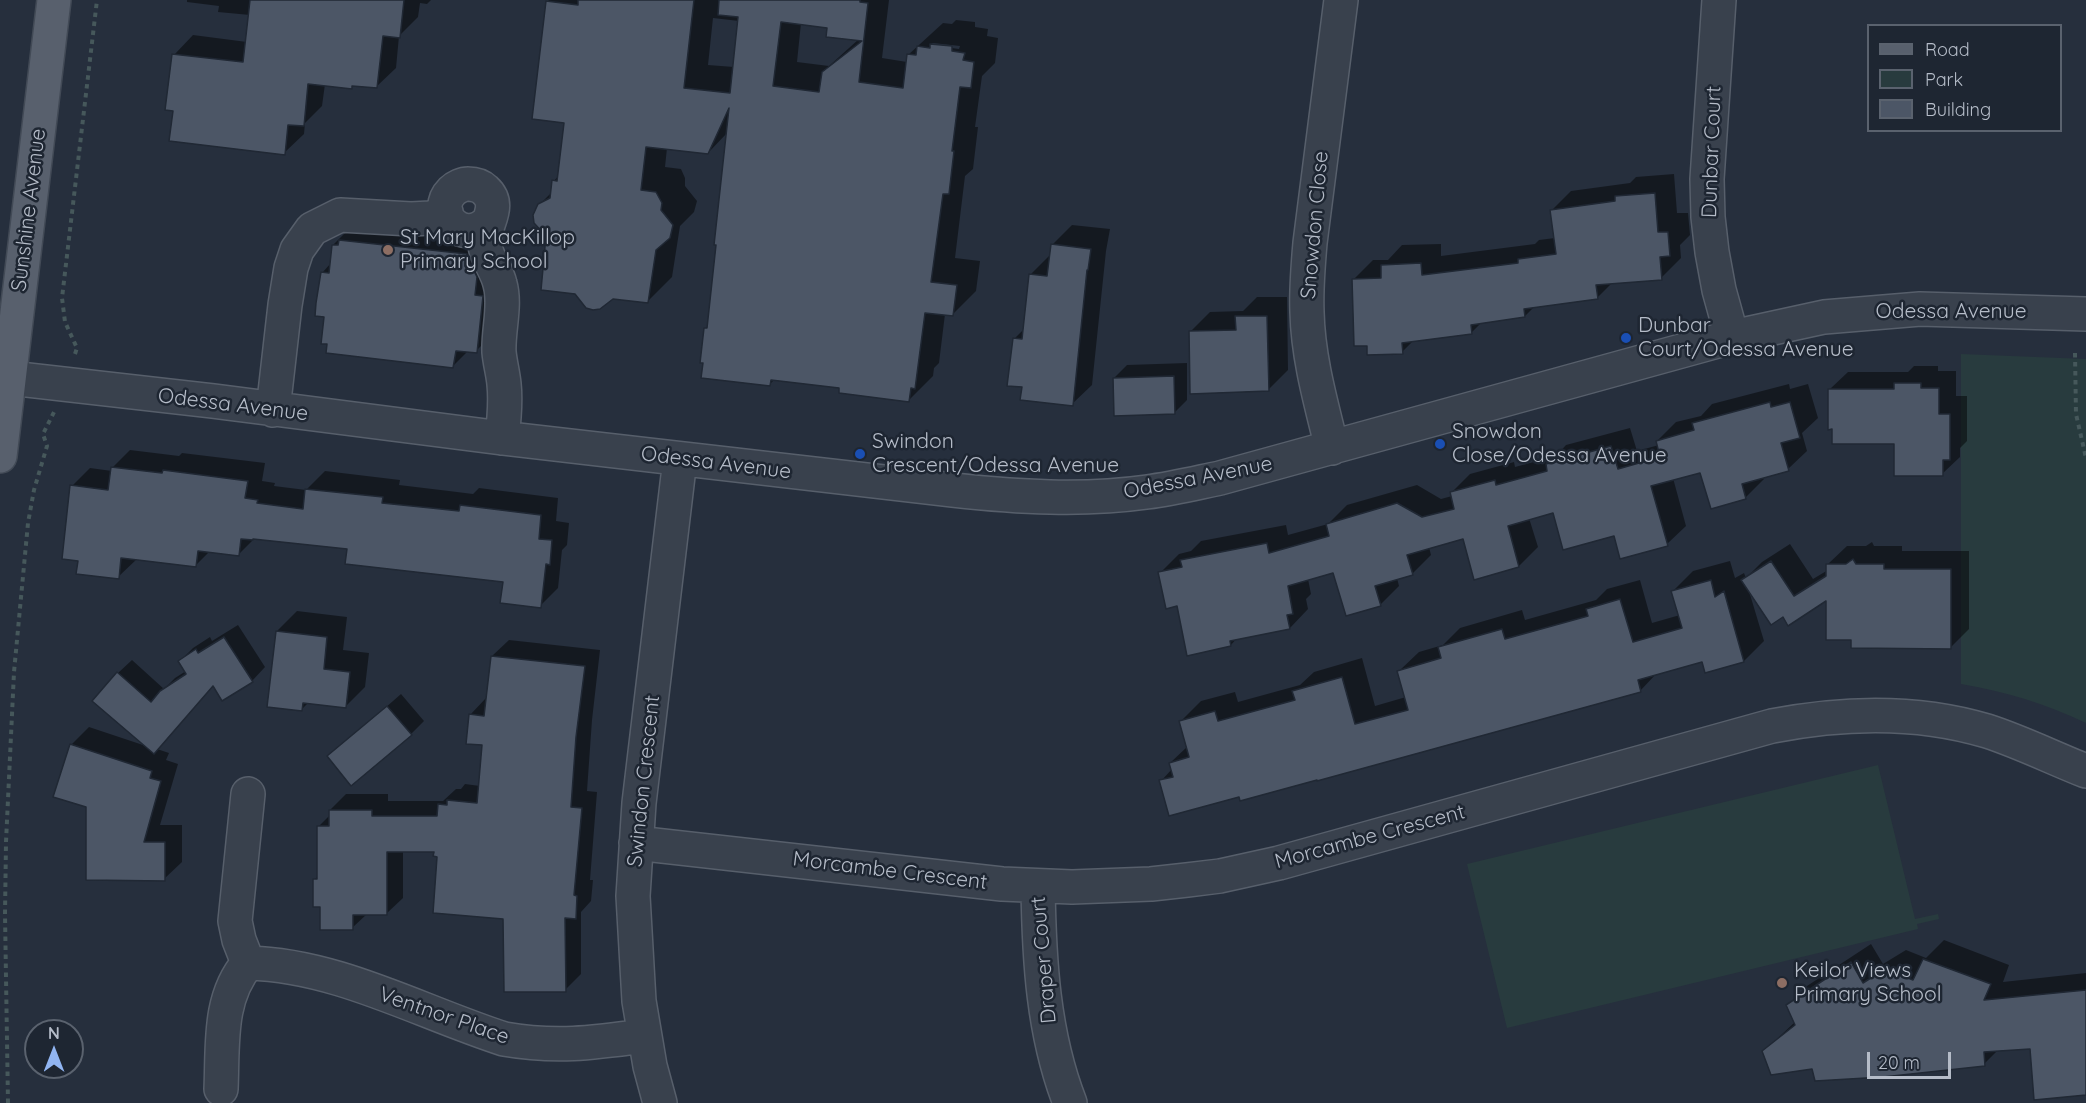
<!DOCTYPE html>
<style>
body{margin:0}
#map{position:relative;width:2086px;height:1103px;overflow:hidden;background:#262f3d;font-family:Quicksand,sans-serif}
canvas{display:block}
.legend{position:absolute;left:1867px;top:24px;width:195px;height:108px;box-sizing:border-box;background:#1e2632;border:2px solid #5a626e;margin:0;padding:8px 10px;list-style:none;font-size:18px;color:#b5bcc8}
.legend li{display:flex;align-items:center;gap:12px;height:30px}
.legend b{width:30px;border:2px solid #5a626e}
.north{position:absolute;left:24px;top:1019px;width:60px;height:60px;box-sizing:border-box;background:#1e2632;border:2px solid #5a626e;border-radius:50%;rotate:0deg;font-size:16px;font-weight:700;line-height:24px;text-align:center;color:#b5bcc8}
.north::after{content:'';display:block;margin:auto;width:21px;height:27px;background:#91b5f2;clip-path:polygon(50% 0,100% 100%,50% 72%,0 100%)}
.scale{position:absolute;left:1867px;top:1052px;width:84px;height:27px;box-sizing:border-box;border:3px solid #b5bcc8;border-top:0;padding-left:8px;font-size:18px;line-height:21px;white-space:nowrap;color:#b5bcc8;-webkit-text-stroke:4px #1e2632;paint-order:stroke}
</style>
<div id="map">
<canvas width="2086" height="1103"></canvas>
<ul class="legend">
<li><b style="height:8px;background:#58606d"></b>Road</li>
<li><b style="height:16px;background:#283b3e"></b>Park</li>
<li><b style="height:16px;background:#4c5666"></b>Building</li>
</ul>
<div class="north">N</div>
<div class="scale">20 m</div>
</div>
<script>
const context = document.querySelector('canvas').getContext('2d');
context.lineJoin = 'round';
function paint(path, color) { context.fillStyle = color; context.fill(path, 'evenodd'); }
function trace(path, color, width, dash) { context.strokeStyle = color; context.lineWidth = width; context.lineCap = dash ? 'butt' : 'round'; context.setLineDash(dash || []); context.stroke(path); }
function drawText(font, color, halo, rows, align = 'center') {
  context.font = font + ' Quicksand,sans-serif'; context.lineWidth = 5; context.setLineDash([]); context.textBaseline = 'middle'; context.strokeStyle = halo; context.fillStyle = color; for (const [text, x, y, turn = 0] of rows) {
    context.save(); context.translate(x, y); context.rotate((+turn || 0) * Math.PI / 180); context.textAlign = isNaN(turn) ? turn : align; if (halo) context.strokeText(text, 0, 0); context.fillText(text, 0, 0); context.restore();
  }
}
const green = new Path2D(`
 M1961 354 2086 359V723C2047 704 2004 691 1961 684Z
 M1878 765 1915 919 1938 914 1939 919 1917 924 1918 929 1507 1028 1467 864Z`);
const shadow = new Path2D(`
 M187 0H431L427 4 420 3 418 17 399 36 396 68 376 87 354 84 351 87 325 84 322 106 305 123 304 134 284 153 174 110V55L193 35 247 42 250 15 218 12 219 6 187 2Z
 M549 0H889L882 58 907 62 908 55 943 23 952 24 956 20 975 22V27L988 29 987 36 998 38 995 63 982 76 975 127H978L973 169 965 176 955 258 980 261 976 291 952 315 945 314 939 363 934 368 933 376 909 400 841 387 775 379 770 384 706 328 709 325 728 132 708 153 667 148 665 167 681 169 685 178V186L697 201 694 212 680 226 672 277 648 301 547 235 539 205 552 192 554 181 559 175 566 121 547 2ZM713 18 739 21 734 67 708 65ZM801 23 829 27 859 39 829 66 797 62ZM933 43 960 46 959 49 930 45Z
 M1674 174 1677 213H1688L1690 235 1680 245 1681 258 1661 278 1613 282 1597 298 1535 306 1525 316 1482 322 1471 333 1414 340 1402 352 1368 344 1353 280 1373 260H1388L1402 245 1441 244V256L1535 244 1539 240 1555 238 1551 211 1571 191 1630 183 1636 177Z
 M359 219 492 228 502 325 476 351 469 350 453 366 328 343 322 273 331 263 333 245Z
 M1072 225 1110 229 1106 251 1092 385 1072 404 1024 386 1014 339 1025 328 1031 274 1051 254 1052 245Z
 M1257 297H1287L1288 370 1268 390 1190 332 1210 312 1243 311Z
 M1187 363V400L1174 413 1114 378 1127 365Z
 M1914 366H1938V371H1956V396H1967V441L1960 448V457L1942 474 1896 443 1830 389 1848 372H1908Z
 M1789 384 1790 389 1808 384 1818 418 1802 433 1807 451 1788 469 1763 477 1764 479 1745 498 1701 471 1673 478 1686 526 1667 544 1615 534 1554 511 1529 518 1538 547 1519 566 1464 537 1429 547 1431 555 1412 574 1397 578 1399 586 1380 605 1335 571 1308 579 1311 594 1306 599 1308 609 1290 628 1237 638 1231 645 1178 605 1160 573 1179 554 1191 551 1201 541 1286 525 1288 535 1328 524 1347 505 1417 485 1441 499 1452 496 1451 493 1470 474 1514 462 1515 467 1556 456 1566 445 1630 428 1637 451 1659 445 1657 441 1676 422 1701 416 1712 404Z
 M130 450 179 456 182 453 265 463 262 481 275 483 274 486 306 490 325 471 400 480 399 485 449 491 473 494 479 488 558 498 556 521 569 523 567 545 562 550 558 588 540 606 504 581 348 548 254 539 238 555 210 551 196 565 137 559 118 577 79 560 72 486 90 468 112 471V468Z
 M1872 542 1874 546H1902V551H1969V629L1950 648 1853 638 1828 598 1783 615 1749 591 1764 641 1744 661 1706 672 1703 660 1657 673 1640 691 1240 795 1161 781 1172 769 1170 763 1188 746 1181 721 1201 701 1235 692 1238 702 1300 685 1314 672 1362 658 1375 706 1406 697 1399 671 1419 652 1443 645 1460 628 1522 610 1525 620 1596 600 1607 589 1640 580 1652 623 1680 615 1673 591 1693 571 1730 561 1735 578 1744 573 1746 578 1762 562 1790 544 1813 579 1828 570V564L1847 546H1866Z
 M297 611 347 617 343 650 369 653 365 687 345 707 309 702 302 709 277 631Z
 M238 625 265 667 252 681 214 685 157 749 169 753 166 760 178 764 160 825H182V862L164 879 87 806 71 745 89 727 146 746 118 673 132 660 164 689 175 678 186 671 180 661 193 648 210 637 212 641Z
 M509 640 600 650 592 720 587 791 597 792 590 880H593L591 901 581 912V974L565 990 504 917 435 850H403V898L386 914H367L352 928 321 905 314 880 319 875V826L330 815V810L346 794H388V801H443L456 789H461L465 784 480 786 483 744 470 715 486 698 492 656Z
 M401 694 424 721 411 734 329 757Z
 M1944 940 2009 965 2003 982 2086 973V1094L2031 1047 1998 1050 1984 1064 1813 1068 1764 1051 1795 1022 1788 1006 1807 986 1871 944 1883 964 1906 950 1926 958Z`);
const building = new Path2D(`
 M250 0H404L400 38 383 36 377 88 352 86V89L308 84 304 126 288 125 285 155 169 141 173 111 165 110 172 54 243 62Z
 M578 0H694L684 88 730 93 738 17 718 15 719 0H860V2L868 3 859 82 903 88 907 54 916 55 917 46 930 48V44L952 46V51L965 53 963 60 974 62 971 88 960 87 952 151H954L949 194H943L931 282 957 285 953 316 925 313 915 389 911 388 909 402 839 393V388L771 380 770 386 701 378 703 363H700L704 328H707L716 245H714L729 108 708 154 646 147 641 190 656 192 662 203 661 210 673 225 670 238 656 250 648 303 613 299 600 309 593 310 586 308 575 294 541 290 546 236 534 223 533 215 538 204 550 198 552 180 557 181 564 123 532 119 546 1 578 5ZM781 22 827 28 826 37 862 41 822 72 819 92 773 86Z
 M1655 193 1658 232H1668L1670 256 1660 257 1662 280 1596 285 1598 299 1524 309 1525 317 1471 325 1472 334 1402 343 1403 354 1367 355V346H1354L1352 279 1381 278V265L1421 263 1422 275 1518 263V259L1556 254 1550 210 1615 201V196Z
 M339 240 467 254 465 266 472 267 477 277 475 295 483 296 477 353 456 351 453 368 326 353 327 344H321L324 317 315 316 316 303 321 272 329 273 332 245H338Z
 M1051 244 1091 249 1088 270H1087L1073 406 1020 400 1022 387 1007 386 1013 338 1022 339 1029 274 1047 276Z
 M1235 316H1267L1269 391 1190 394 1189 331 1236 330Z
 M1174 376 1175 414 1114 416 1113 378Z
 M1894 383H1921V388H1939V414H1950V460H1943V476H1894V444H1832V429L1828 430V389H1894Z
 M1770 402 1771 407 1790 402 1800 438 1781 443 1789 471 1742 484 1746 499 1711 509 1700 473 1651 486 1668 546 1620 559 1614 536 1563 550 1553 513 1508 526 1519 567 1474 580 1463 539 1407 555 1413 575 1375 586 1381 606 1346 616 1333 573 1288 586 1293 614 1287 615 1290 629 1230 641 1231 646 1187 656 1177 606 1166 609 1158 572 1182 567 1180 560 1267 543 1269 553 1329 536 1326 524 1397 503 1422 517 1454 509 1450 492 1495 480 1496 485 1547 471 1546 464 1611 446 1618 469 1660 457 1656 441 1694 430 1692 423Z
 M111 467 162 473 163 470 248 481 245 498 258 500 257 503 303 509 305 489 383 497 382 503 431 508 459 511 460 505 541 515 539 539 552 540 550 565 546 564 541 608 500 603 503 582 345 564 347 549 253 539V540L241 539 239 556 198 551 196 567 121 558 119 579 76 574 78 561 62 559 70 485 108 490Z
 M1853 559 1856 564H1884V569H1951V649L1851 648V640H1826V601L1788 626 1783 617 1771 625 1741 580 1771 561 1794 596 1826 576V564H1846Z
 M1711 580 1715 597 1724 591 1744 662 1705 673 1702 662 1638 680 1641 692 1317 781V780L1240 801 1239 797 1169 816 1159 780 1173 777 1169 763 1189 757 1179 721 1215 711 1218 721 1295 700 1292 691 1342 677 1355 724 1408 710 1397 671 1441 658 1438 647 1502 629 1505 639 1588 616 1586 609 1620 599 1633 642 1682 628 1671 591Z
 M276 631 327 637 324 669 350 672 346 708 303 703 302 711 267 707Z
 M224 637 253 682 222 701 213 686 154 754 92 701 117 672 151 702 160 691 186 674 178 661 196 649 198 653Z
 M491 656 585 666 576 737 571 807 582 808 574 895 577 896 576 919 565 918 566 992H504L503 919 433 913 437 857 433 856 434 852H387V915H353V930H320V907H313V879H317V826H329V810H372V816H437L438 804 447 805V800L477 803 482 745 466 744 469 714 484 716Z
 M387 706 412 735 351 786 327 756Z
 M70 744 152 771 150 778 161 781 144 842H165V881L86 880V807L53 797Z
 M1923 959 1991 984 1984 1000 2086 990V1095L2034 1100 2030 1049 1984 1052 1985 1066 1883 1077 1815 1081 1812 1069 1771 1075 1762 1051 1795 1025 1786 1005 1851 962 1863 983 1885 969 1913 980Z`);
const path = new Path2D(`
 M2075 353 2076 414 2086 458
 M75 354 77 348 65 322 62 298 97 0
 M8 1103 5 914 6 842 14 672 28 523 34 490 47 446 43 434 54 412`);
const minor = new Path2D(`
 M1719 0 1707 179 1708 217 1712 252 1719 290 1732 337
 M488 222C463 247 430 213 452 191 456 187 463 184 468 184 474 184 481 186 485 190 504 207 481 226 485 246 487 259 497 270 500 284 506 305 498 330 499 352 500 363 503 373 504 384 506 402 504 421 502 438
 M10 378 213 401 502 438 953 490C1017 497 1083 501 1147 492 1172 489 1196 483 1220 478L1732 337 1824 317 1920 309 2086 314
 M273 410 285 305 291 268 297 250 312 229 340 215 411 219 431 218 446 212
 M1332 448C1321 403 1308 358 1307 312 1306 289 1308 266 1310 243L1341 0
 M636 843 1002 884 1072 887 1151 884 1187 880 1220 876 1279 863 1772 726C1844 712 1917 710 1987 731 2021 742 2053 758 2086 771
 M1038 886C1039 959 1043 1034 1070 1103
 M248 963C337 965 420 1012 504 1039 556 1048 592 1043 644 1036
 M248 963 239 940 235 921 248 794
 M221 1089C223 1045 218 998 248 963
 M660 1103 650 1066 639 1001 633 896 639 803 680 459`);
const major = new Path2D(`
 M0 456 54 0`);
const markers = [
 [388,250,6,"#8d6e63"],
 [1626,338,6,"#1a4fb4"],
 [1440,444,6,"#1a4fb4"],
 [860,454,6,"#1a4fb4"],
 [1782,983,6,"#8d6e63"]
];
const streetNames = [
 ["Dunbar Court",1712,152,-88],
 ["Sunshine Avenue",29,210,-83],
 ["Snowdon Close",1315,225,-85],
 ["Odessa Avenue",1951,312],
 ["Odessa Avenue",233,405,7],
 ["Odessa Avenue",716,463,7],
 ["Odessa Avenue",1198,478,-11],
 ["Swindon Crescent",644,781,-84],
 ["Morcambe Crescent",1370,837,-15],
 ["Morcambe Crescent",890,871,7],
 ["Draper Court",1044,960,-95],
 ["Ventnor Place",444,1016,19]
];
const poiNames = [
 ["St Mary MacKillop",400,238],
 ["Primary School",400,262],
 ["Dunbar",1638,326],
 ["Court/Odessa Avenue",1638,350],
 ["Snowdon",1452,432],
 ["Close/Odessa Avenue",1452,456],
 ["Swindon",872,442],
 ["Crescent/Odessa Avenue",872,466],
 ["Keilor Views",1794,971],
 ["Primary School",1794,995]
];
paint(green, '#283b3e');
paint(shadow, '#0007');
paint(building, '#4c5666');
trace(building, '#202834', 1.5);
trace(minor, '#575f6b', 36);
trace(major, '#424a56', 36);
trace(path, '#46585b', 4, [4.5, 4.5]);
trace(minor, '#39414d', 33);
trace(major, '#58606d', 33);
for (const [x, y, r, color] of markers) { const dot = new Path2D(); dot.arc(x, y, r, 0, 2 * Math.PI); context.fillStyle = color; context.fill(dot); trace(dot, '#1e2632', 2); }
drawText('21px', '#b5bcc8', '#1e2632', streetNames);
drawText('21px', '#b5bcc8', '#1e2632', poiNames, 'left');
</script>
